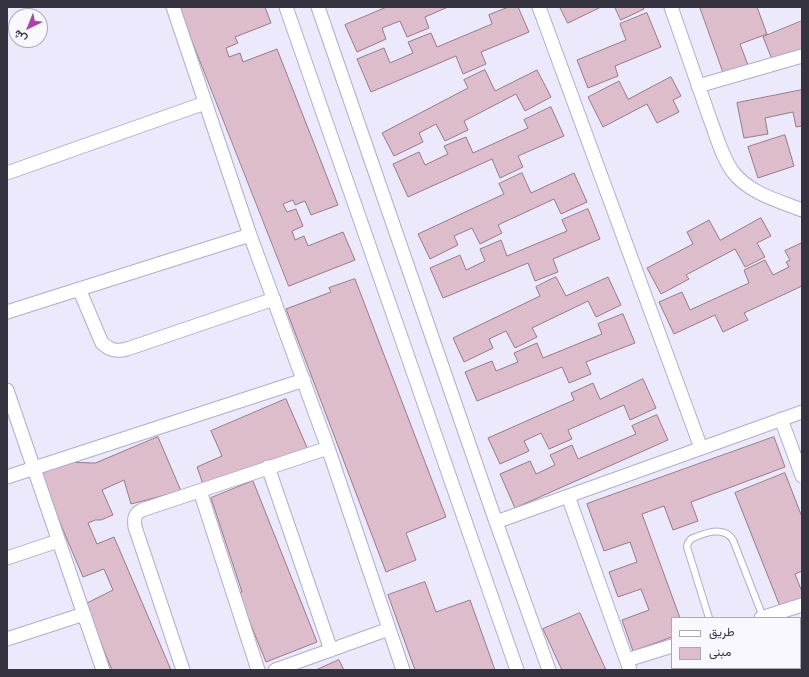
<!DOCTYPE html>
<meta charset="utf-8">
<style>
body{margin:0}
#map{position:relative;width:809px;height:677px;overflow:hidden;background:#ece9fc;font-family:Raleway,Vazirmatn,sans-serif}
canvas{display:block}
.frame{position:absolute;inset:0;border:8px solid #35333f;pointer-events:none}
.legend{position:absolute;left:671px;top:617px;width:130px;height:52px;box-sizing:border-box;background:#f9f8ff;border:1px solid #aba9b2;margin:0;padding:5px 7px;list-style:none;font-size:12px;color:#35333f}
.legend li{display:flex;align-items:center;gap:8px;height:20px}
.legend b{width:20px;border:1px solid #aba9b2}
.north{position:absolute;left:8px;top:8px;width:40px;height:40px;box-sizing:border-box;background:#f9f8ff;border:1px solid #aba9b2;border-radius:50%;rotate:223deg;font-size:11px;font-weight:700;line-height:16px;text-align:center;color:#35333f}
.north::after{content:'';display:block;margin:auto;width:14px;height:18px;background:#a745ab;clip-path:polygon(50% 0,100% 100%,50% 72%,0 100%)}
</style>
<div id="map">
<canvas width="809" height="677"></canvas>
<div class="frame"></div>
<ul class="legend">
<li><b style="height:5px;background:#fff"></b>طريق</li>
<li><b style="height:11px;background:#ddbccb"></b>مبنى</li>
</ul>
<div class="north">ش</div>
</div>
<script>
const context = document.querySelector('canvas').getContext('2d');
context.lineJoin = 'round';
function paint(path, color) { context.fillStyle = color; context.fill(path, 'evenodd'); }
function trace(path, color, width, dash) { context.strokeStyle = color; context.lineWidth = width; context.lineCap = dash ? 'butt' : 'round'; context.setLineDash(dash || []); context.stroke(path); }
const building = new Path2D(`
 M179 7H265L271 23 235 37 238 43 226 48 229 57 240 53 243 62 277 49 338 205 311 215 305 201 295 205 293 200 283 204 287 212 296 209 303 226 292 231 295 240 304 236 308 246 343 232 355 260 289 286Z
 M387 7H448L425 17 429 28 407 37 400 21 382 28 386 39 357 52 345 25Z
 M509 7H518L529 32 481 52 486 64 463 74 456 56 371 92 357 59 384 48 390 63 413 53 408 42 431 33 437 47 492 24 489 15Z
 M560 7H601L568 23Z
 M615 7H643L644 9 621 20Z
 M700 7H757L767 34 740 44 749 68 725 77Z
 M647 13 661 47 615 66 618 76 588 88 577 60 626 40 620 24Z
 M802 21V52L774 64 763 37Z
 M485 70 495 91 537 70 551 97 525 111 516 94 464 121 468 130 445 141 436 124 419 133 423 142 394 156 382 133 468 88 464 80Z
 M671 77 681 96 673 100 679 112 657 123 647 104 603 127 588 97 619 81 628 99Z
 M802 90V126L796 127 793 112 765 118 768 134 744 138 737 103Z
 M551 107 564 136 518 156 523 167 500 178 492 159 408 197 393 164 419 152 425 165 448 154 444 146 466 137 473 153 528 128 524 120Z
 M785 135 794 166 758 178 748 147Z
 M522 173 531 193 574 173 587 202 561 214 554 199 498 225 502 233 480 244 472 228 454 236 458 245 430 259 418 234 504 194 499 184Z
 M588 209 600 239 553 259 558 272 535 281 528 263 443 298 430 268 460 255 466 270 485 261 480 249 501 240 507 256 567 231 562 220Z
 M761 218 771 236 757 243 765 257 745 267 735 249 686 275 689 279 661 294 647 268 693 244 687 232 709 220 720 240Z
 M802 243V286L744 313 748 320 723 332 715 315 674 334 659 302 682 292 690 310 749 283 744 270 765 260 773 275 789 267 786 262 790 260 785 251Z
 M556 277 566 296 608 277 621 305 596 317 588 301 532 328 537 337 515 348 506 331 489 339 493 348 464 362 453 338 540 296 536 287Z
 M355 279 446 517 406 533 416 560 386 572 286 309 331 292 329 288Z
 M623 314 635 343 586 362 591 374 569 383 562 367 477 401 465 372 492 361 496 371 518 362 514 353 537 343 543 358 602 334 598 324Z
 M643 379 656 408 630 420 624 405 568 430 572 439 549 449 541 433 524 441 529 451 500 464 488 438 574 400 571 393 593 383 600 399Z
 M286 399 309 452 204 487 197 467 222 456 211 431Z
 M657 415 668 440 515 508 500 474 530 461 536 474 555 465 550 455 572 445 578 459 636 434 632 426Z
 M158 437 181 491 131 504 124 480 102 490 113 515 101 520H95L88 523 97 544 114 537 171 670H112L85 604 113 590 104 569 83 577 39 473 65 462 95 463Z
 M774 437 785 467 691 502 698 521 673 530 664 506 642 514 680 618H672V637L633 651 622 620 649 610 641 589 618 597 609 572 637 562 630 542 604 551 587 504Z
 M785 473 802 517V571L795 574 802 592V601L781 609 735 493Z
 M253 481 317 642 266 662 238 593 242 592 211 498Z
 M425 582 436 612 470 600 495 670H415L388 595Z
 M580 613 606 670H562L543 629Z
 M800 626 802 629V657L800 658Z
 M339 660 344 670H316Z
 M764 668H777L772 670H765Z`);
const lane = new Path2D(`
 M709 618 687 547 688 543 691 539C704 533 724 525 733 540L763 617`);
const street = new Path2D(`
 M173 7 250 235 328 448 403 670
 M286 7 517 670
 M318 7 496 522 549 670
 M539 7 701 448
 M671 7C684 45 697 82 710 119 717 137 722 157 733 172 749 193 779 201 802 210
 M698 86 802 56
 M7 173 205 103
 M79 289 102 343C110 350 116 352 127 349L274 299
 M7 312 250 235
 M7 390 103 670
 M781 419 802 476
 M268 467 331 650
 M7 477 304 380
 M200 491 258 670
 M568 496 630 670
 M496 522 802 412
 M7 558 58 541
 M761 618 802 605
 M7 639 84 614
 M627 660 672 646
 M183 670 135 527C134 519 134 514 142 510L328 448
 M275 670 389 629`);
paint(building, '#ddbccb');
trace(building, '#977a87', 1);
trace(lane, '#b1adcb', 8);
trace(street, '#b1adcb', 15);
trace(lane, '#fff', 6);
trace(street, '#fff', 13);
</script>
